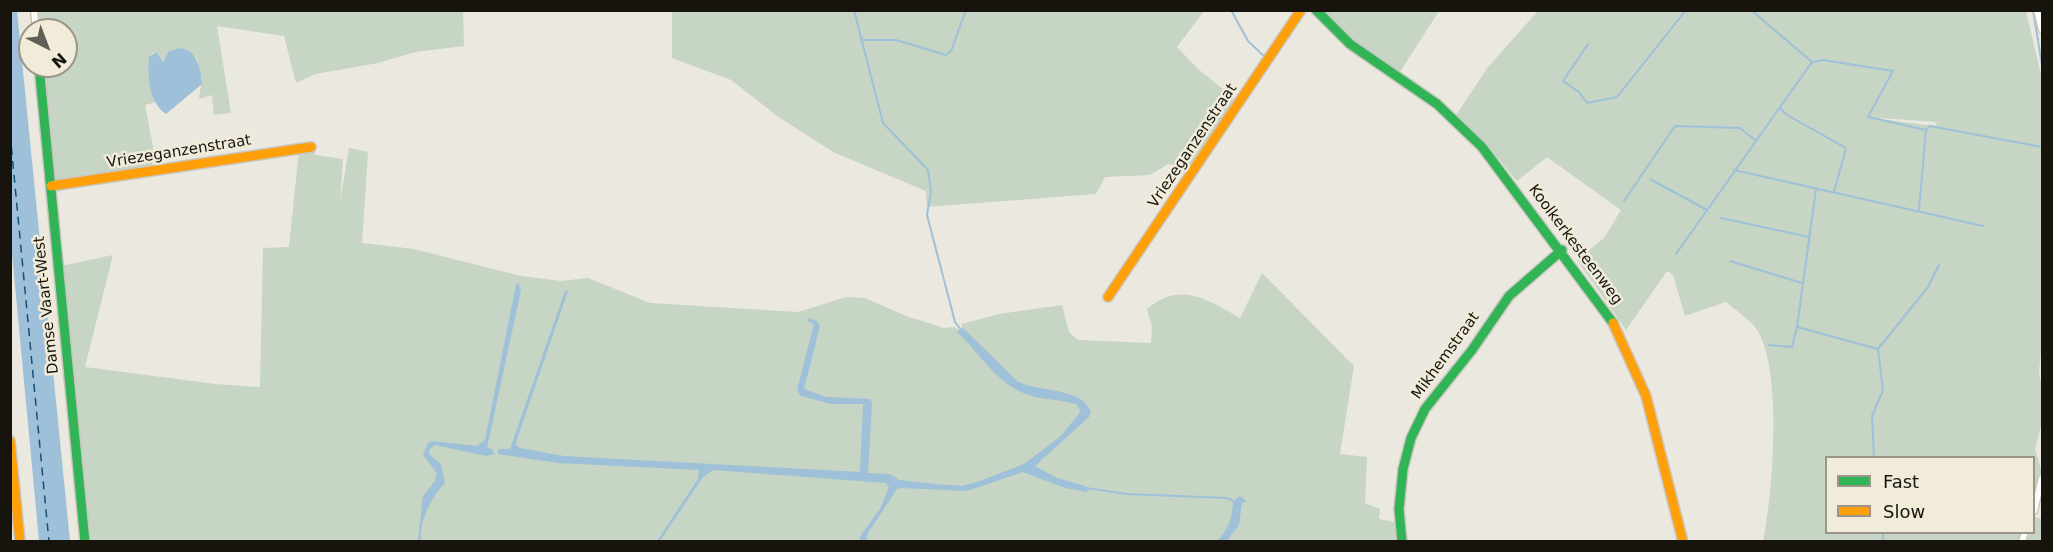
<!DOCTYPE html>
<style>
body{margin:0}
#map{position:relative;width:2053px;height:552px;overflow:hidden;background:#ebe8df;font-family:"DejaVu Sans",sans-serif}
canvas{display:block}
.frame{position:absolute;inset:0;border:12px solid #17140e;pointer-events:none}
.legend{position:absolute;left:1825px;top:456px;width:210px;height:78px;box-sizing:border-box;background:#f1ebd9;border:2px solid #9a9588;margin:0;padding:8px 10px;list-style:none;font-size:18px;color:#17140e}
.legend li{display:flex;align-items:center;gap:12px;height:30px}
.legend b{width:30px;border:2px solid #9a9588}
.north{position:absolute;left:18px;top:18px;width:60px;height:60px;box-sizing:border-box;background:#f1ebd9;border:2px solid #9a9588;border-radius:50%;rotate:138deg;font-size:16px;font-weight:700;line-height:24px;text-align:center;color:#17140e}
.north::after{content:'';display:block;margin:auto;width:21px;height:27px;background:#615e57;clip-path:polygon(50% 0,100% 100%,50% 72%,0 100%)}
</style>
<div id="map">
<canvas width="2053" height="552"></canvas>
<div class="frame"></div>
<ul class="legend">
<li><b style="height:8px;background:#30b455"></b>Fast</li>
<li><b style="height:8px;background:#ff9f0a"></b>Slow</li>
</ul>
<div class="north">N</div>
</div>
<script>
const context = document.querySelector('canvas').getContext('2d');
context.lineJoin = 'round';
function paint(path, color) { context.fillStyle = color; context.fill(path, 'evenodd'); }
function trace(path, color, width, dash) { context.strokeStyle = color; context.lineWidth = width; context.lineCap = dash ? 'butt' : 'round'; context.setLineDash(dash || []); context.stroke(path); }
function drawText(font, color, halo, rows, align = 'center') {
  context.font = font + ' "DejaVu Sans",sans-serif'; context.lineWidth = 5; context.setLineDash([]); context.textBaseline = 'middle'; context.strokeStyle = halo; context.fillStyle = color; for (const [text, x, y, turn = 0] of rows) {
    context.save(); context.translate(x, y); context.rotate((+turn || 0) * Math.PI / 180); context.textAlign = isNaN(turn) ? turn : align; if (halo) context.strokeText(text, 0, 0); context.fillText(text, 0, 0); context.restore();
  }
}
const green = new Path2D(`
 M35 11H463L464 46 415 52 378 63 315 74 296 83 284 36 217 26 231 113 214 115 212 95 199 99 202 79 197 58 180 48 169 51 163 62 155 52 152 54 149 79 156 102 145 105 153 146 152 170 58 181 54 179 41 66H66V30H37Z
 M672 11H1204L1177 47 1198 69 1237 101 1195 164 1184 167 1168 164 1150 175 1105 177 1096 194 927 207 926 191 835 153 780 118 731 80 672 58Z
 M1324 11H1439L1400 72 1355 41Z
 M1538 11H2026L2042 79V342L2039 372 2042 388V422L2035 449 2042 472 2034 505V458H1826V532L2024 533 2021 541H1763C1773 494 1782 376 1759 333 1753 321 1736 311 1726 302L1685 316 1673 275 1667 271 1626 330 1577 260 1604 238 1621 210 1547 157 1517 181 1487 145 1456 115 1488 67ZM1880 119V118L1937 122 1935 126Z
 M349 148 368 152 362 243 414 249 521 276 561 281 588 278 650 303 798 312 846 297 865 298 906 316 944 328 954 327 961 331 962 324 999 314 1062 305 1069 332 1078 340 1151 343 1152 327 1147 309C1181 281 1206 299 1240 318L1262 273 1354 366 1340 454 1367 457 1365 503 1380 509 1379 519 1399 523 1400 541H1227L1239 525 1234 501 1229 528 1218 542 86 541 61 266 113 255 85 367 215 384 260 387 263 248 289 247 299 150 314 149 315 155 343 159 340 202Z
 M2034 517 2042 519V541L2024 542 2027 533 2034 532Z`);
const water = new Path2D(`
 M10 11H17L70 541H39L11 243Z
 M180 48C197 50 201 69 202 84L166 114C149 103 147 75 149 57L156 52 163 62 169 51Z
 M518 283 521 290 487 448 492 449 494 454 486 456 435 445 429 450V454L441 464 445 483C431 497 419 521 421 541H418L423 496 435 481 437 473 423 455 428 443 432 441 477 446 485 440 516 285Z
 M565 291H568L517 439 516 445 520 448 564 456 860 472 863 404H831L801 396 797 390 814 324 807 321 808 318 817 321 820 326 804 389 826 397 870 399 872 403 868 473 890 474 899 480 935 484 962 486 977 482 1024 464 1061 436 1081 411 1076 404C1059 399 1042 400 1026 394 996 383 979 352 957 332L963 328 1017 381C1038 393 1081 386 1091 412L1089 417 1035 466 1057 478 1085 486 1088 492 1065 488 1023 472 967 491 901 488 897 489 868 533 866 541H859L861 535 880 509 889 487 886 483 713 470 703 477 660 541H657L698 479 699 470 558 463 498 454V449H510Z
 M1240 496 1247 501 1242 503 1239 525 1227 541H1218L1229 528 1234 501Z`);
const stream = new Path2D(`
 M854 10 883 123 928 170 931 191 927 215 955 322 961 330
 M1231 10 1248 41 1266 58
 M2033 10 2042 65
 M861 40H896L946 55 951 51 966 10
 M1588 44 1563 81 1579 92 1587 103 1617 97 1686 10
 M1812 62 1823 60 1893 71 1868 117 1926 130
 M1780 108 1787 115 1846 148 1834 192
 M1734 170 1983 226
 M1650 179 1707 210
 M1624 201 1675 126 1740 128 1755 140
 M1919 210 1926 130 1930 126 2042 147
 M1721 218 1809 237
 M1676 254 1812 62 1751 10
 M1730 261 1802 283
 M1797 327 1816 189
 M1769 345 1792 347 1797 327 1878 349
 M1874 458 1872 416 1883 390 1878 349 1928 287 1939 265
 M1086 488 1127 494 1227 498 1234 501C1234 518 1229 529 1218 542
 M1883 542V532`);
const ferry = new Path2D(`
 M10 133 49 542`);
const street = new Path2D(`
 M34 10 36 30
 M2037 10 2042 30
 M2034 511 2042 478
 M2022 542 2025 532`);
const fast = new Path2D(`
 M1316 10 1350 44 1437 104 1482 147 1613 323
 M39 66 85 542
 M1402 542 1399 509 1403 469 1411 438 1425 409 1472 350 1509 296 1562 250`);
const slow = new Path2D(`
 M51 186 311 147
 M1108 297 1301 10
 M1613 323 1646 396 1683 542
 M10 441 20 542`);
const streetNames = [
 ["Vriezeganzenstraat",1193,146,-56],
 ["Vriezeganzenstraat",179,152,-9],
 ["Koolkerkesteenweg",1575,245,53],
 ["Damse Vaart-West",47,305,-96],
 ["Mikhemstraat",1446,356,-54]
];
paint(green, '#c6d5c4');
paint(water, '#9ec0d9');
trace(stream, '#9ec0d9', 2);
trace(ferry, '#155076', 1.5, [8, 6]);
trace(street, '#c9c6bf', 9);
trace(fast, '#c9c6bf', 12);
trace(slow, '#c9c6bf', 12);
trace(street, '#fcfcfa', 6);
trace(fast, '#30b455', 9);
trace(slow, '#ff9f0a', 9);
drawText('15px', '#17140e', '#f1ebd9', streetNames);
</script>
